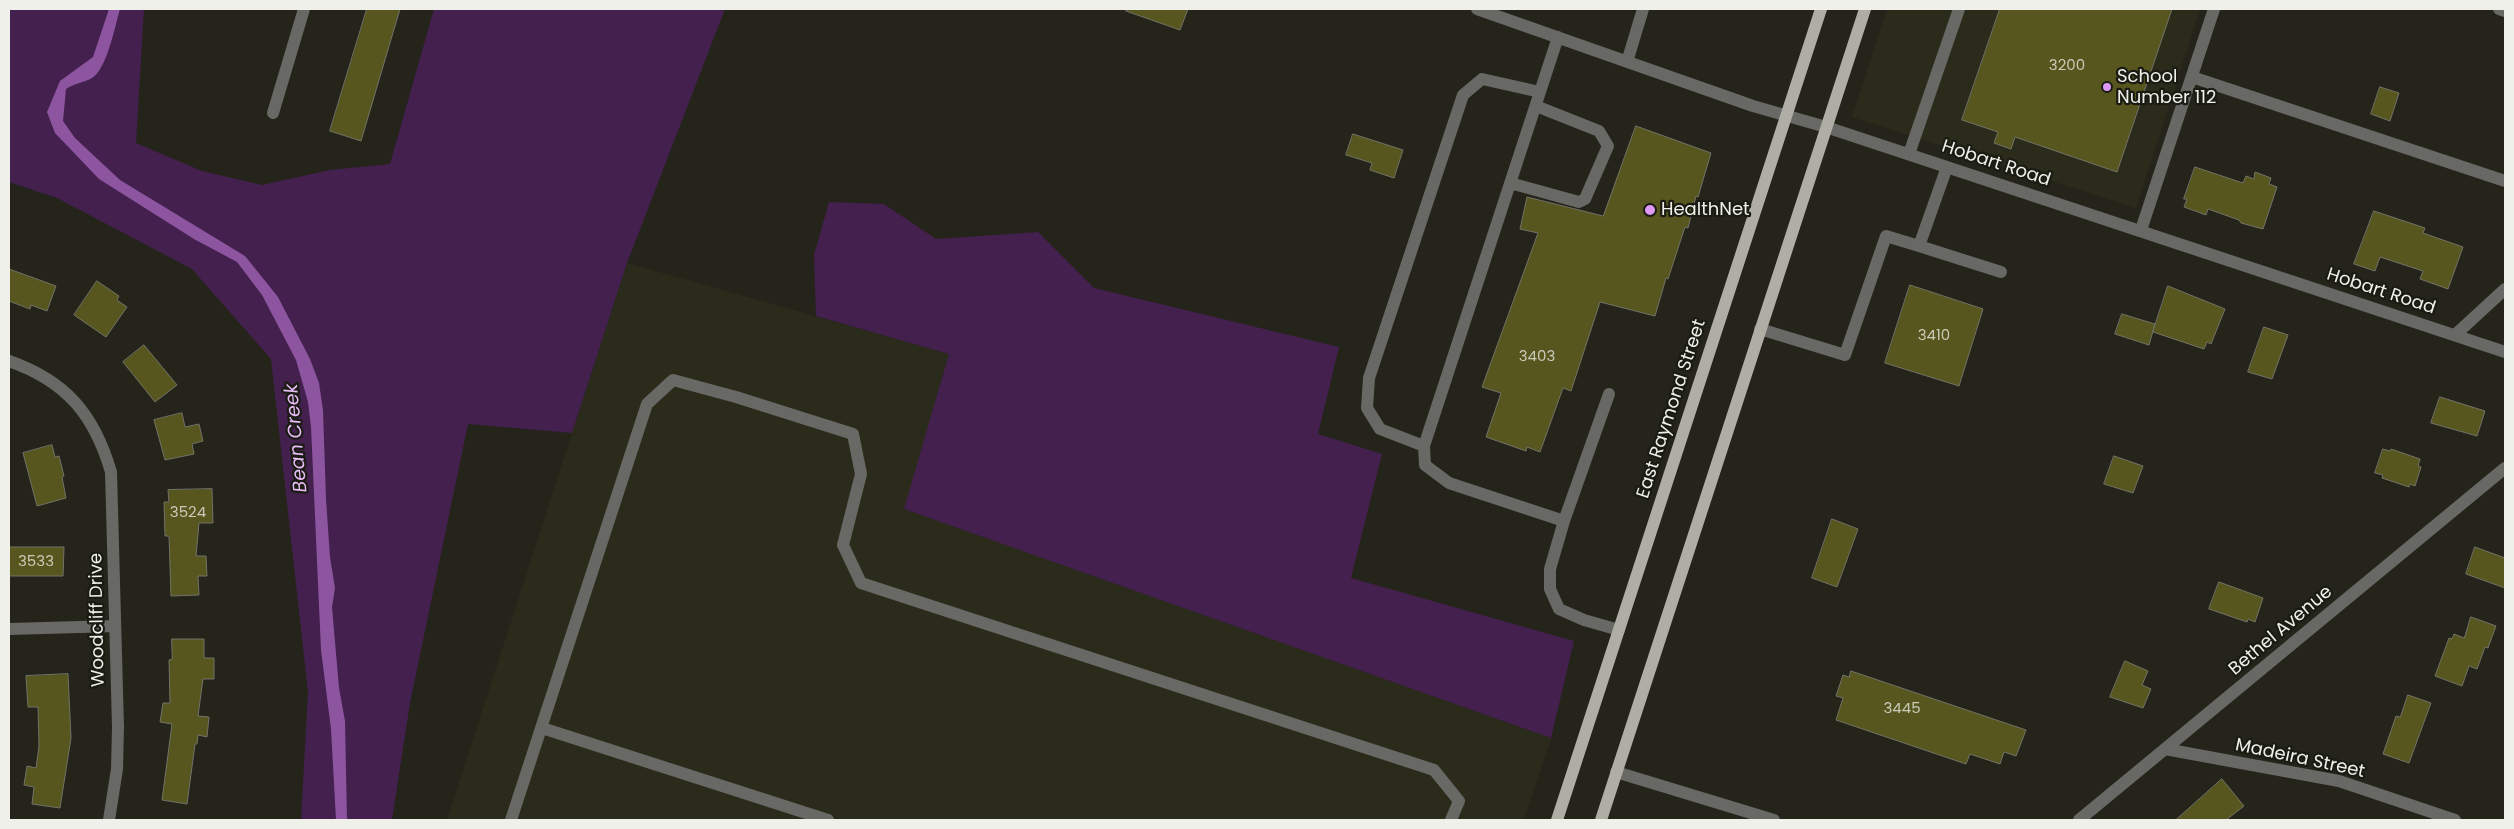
<!DOCTYPE html>
<style>
body{margin:0}
#map{position:relative;width:2514px;height:829px;overflow:hidden;background:#24241b;font-family:Poppins,sans-serif}
canvas{display:block}
.frame{position:absolute;inset:0;border:10px solid #eff0ea;pointer-events:none}
</style>
<div id="map">
<canvas width="2514" height="829"></canvas>
<div class="frame"></div>
</div>
<script>
const context = document.querySelector('canvas').getContext('2d');
context.lineJoin = 'round';
function paint(path, color) { context.fillStyle = color; context.fill(path, 'evenodd'); }
function trace(path, color, width, dash) { context.strokeStyle = color; context.lineWidth = width; context.lineCap = dash ? 'butt' : 'round'; context.setLineDash(dash || []); context.stroke(path); }
function drawText(font, color, halo, rows, align = 'center') {
  context.font = font + ' Poppins,sans-serif'; context.lineWidth = 4.5; context.setLineDash([]); context.textBaseline = 'middle'; context.strokeStyle = halo; context.fillStyle = color; for (const [text, x, y, turn = 0] of rows) {
    context.save(); context.translate(x, y); context.rotate((+turn || 0) * Math.PI / 180); context.textAlign = isNaN(turn) ? turn : align; if (halo) context.strokeText(text, 0, 0); context.fillText(text, 0, 0); context.restore();
  }
}
const built = new Path2D(`
 M1887 9H2200L2136 208 1852 117Z
 M627 263 949 354 905 509 1551 738 1524 820H447Z`);
const green = new Path2D(`
 M9 9H144L136 143 202 171 262 185 330 170 390 164 434 9H725L627 263 572 433 468 424 410 703 392 820H301L308 692 271 359 192 269 57 198 9 182Z
 M829 202 884 204 936 239 1038 232 1094 288 1339 347 1318 434 1382 454 1351 578 1574 641 1551 738 904 509 949 354 816 316 814 255Z`);
const water = new Path2D(`
 M109 9H120C115 26 107 69 92 78 83 83 75 83 66 89L63 121 75 138 120 180 245 256 278 297 310 359 319 383 323 410 326 499 330 557 335 588 332 607 339 688 345 721 347 820H336L331 729 321 650 311 427 308 402 296 360 262 295 237 262 194 239 99 179 55 133 47 112 60 81 93 57Z`);
const building = new Path2D(`
 M367 9H400L361 141 330 131Z
 M1127 9H1188L1180 30 1126 11Z
 M2000 9H2172L2117 172 2015 137 2011 149 1994 143 1998 132 1962 120Z
 M2380 87 2399 93 2390 121 2371 114Z
 M1636 126 1711 153 1698 197 1696 196 1688 228 1685 227 1668 279 1666 278 1655 316 1600 302 1571 391 1563 388 1540 452 1527 447 1526 451 1486 437 1501 393 1482 387 1538 233 1520 229 1527 197 1603 216Z
 M1353 134 1403 150 1394 178 1370 170 1372 163 1346 155Z
 M2195 167 2243 183 2246 176 2254 179 2255 172 2271 178 2269 184 2277 187 2263 229 2241 223 2239 220 2208 209 2206 215 2184 207 2187 199H2184Z
 M2374 211 2425 228 2423 233 2463 247 2448 289 2420 279 2423 271 2380 257 2375 271 2354 264Z
 M9 269 56 286 47 311 31 305 30 309 9 301Z
 M97 281 119 296 117 300 127 307 106 337 74 315Z
 M1910 285 1983 309 1959 386 1885 363Z
 M2168 286 2225 309 2211 344 2207 342 2204 349 2153 332Z
 M2122 314 2155 324 2149 345 2115 334Z
 M2264 327 2288 335 2272 379 2248 372Z
 M144 345 177 385 155 402 123 362Z
 M2440 397 2485 411 2477 436 2431 423Z
 M182 413 185 427 199 424 203 441 192 444 194 454 165 460 154 420Z
 M52 445 55 457 59 456 64 476 62 477 66 498 37 506 23 453Z
 M2383 449 2390 451 2391 449 2420 459 2418 466 2421 467 2415 486 2410 484 2409 487 2382 478 2383 475 2375 473Z
 M2114 456 2143 466 2133 493 2104 484Z
 M212 489 213 523H199L196 556H206L207 576H198L199 595 171 596 169 536H165L164 502H169L168 490Z
 M1832 519 1858 529 1837 587 1812 578Z
 M9 547H64L63 576H9Z
 M2475 547 2505 558V588L2466 574Z
 M2219 582 2263 598 2255 622 2248 619 2247 622 2209 609Z
 M2471 617 2496 626 2488 648 2485 647 2477 669 2469 666 2462 686 2435 676 2449 638 2452 639 2454 634 2464 638Z
 M172 639H204V658H214V679H203L198 716 209 717 207 737 198 735 197 744H195L187 804 162 800 172 724 160 722 163 703H170L169 660 172 659Z
 M2125 661 2148 671 2142 685 2151 689 2143 708 2110 697Z
 M1851 671 2026 730 2016 756 2004 752 2000 764 1970 754 1966 764 1836 720 1843 698 1836 696 1843 675 1849 677Z
 M68 674 71 738 60 808 32 804 34 787 24 785 27 766 36 768 39 746 38 707H28L26 676Z
 M2408 695 2431 703 2409 763 2383 754 2396 716 2400 717Z
 M2222 779 2244 806 2226 820H2176Z`);
const minor = new Path2D(`
 M1477 9 1753 106 1826 127 2505 352
 M2499 9 2505 11
 M1558 37 1424 446 1425 465 1449 483 1564 521 1550 569V589L1559 609 1584 620 1619 630
 M1627 62 1643 9
 M2192 77 2505 181
 M273 113 304 9
 M1909 154 1959 9
 M1510 183 1579 202 1585 199 1608 146 1599 131 1536 106
 M2141 230 2214 9
 M1919 246 2001 272
 M1760 329 1845 355 1886 236 1919 246 1947 167
 M2455 335 2505 289
 M9 361C66 381 94 414 111 472L118 727 117 769 109 820
 M1424 446 1380 429 1367 408 1369 378 1463 95 1482 79 1540 92
 M1564 521 1609 394
 M9 629 115 626
 M542 728 828 820
 M2165 749 2339 781 2455 820
 M1616 772 1774 820
 M511 820 647 404 673 380 736 397 853 434 861 474 843 545 861 583 1434 770 1459 801 1451 820
 M2079 820 2505 468`);
const major = new Path2D(`
 M1557 820 1821 9
 M1601 820 1865 9`);
const markers = [
 [2107,87,5,"#dd99f3"],
 [1650,210,6,"#dd99f3"]
];
const numberNames = [
 ["3200",2067,66],
 ["3410",1934,336],
 ["3403",1537,357],
 ["3524",188,513],
 ["3533",36,562],
 ["3445",1902,709]
];
const poiNames = [
 ["School",2117,77],
 ["Number 112",2117,98],
 ["HealthNet",1661,210]
];
const streetNames = [
 ["Hobart Road",1996,164,18],
 ["Hobart Road",2381,292,18],
 ["East Raymond Street",1672,409,-72],
 ["Woodcliff Drive",98,620,-91],
 ["Bethel Avenue",2281,631,-40],
 ["Madeira Street",2300,759,12]
];
const waterNames = [
 ["Bean Creek",297,438,-95]
];
paint(built, '#2b2b1c');
paint(green, '#43204e');
paint(water, '#8d559f');
paint(building, '#57561f');
trace(building, '#727368', 1);
trace(minor, '#686864', 12);
trace(major, '#aeaea5', 12);
for (const [x, y, r, color] of markers) { const dot = new Path2D(); dot.arc(x, y, r, 0, 2 * Math.PI); context.fillStyle = color; context.fill(dot); trace(dot, '#1a1b12', 2); }
drawText('15px', '#c9cab7', null, numberNames);
drawText('18px', '#eff0ea', '#1a1b12', poiNames, 'left');
drawText('18px', '#eff0ea', '#1a1b12', streetNames);
drawText('italic 19px', '#e7bbf6', '#1a1b12', waterNames);
</script>
